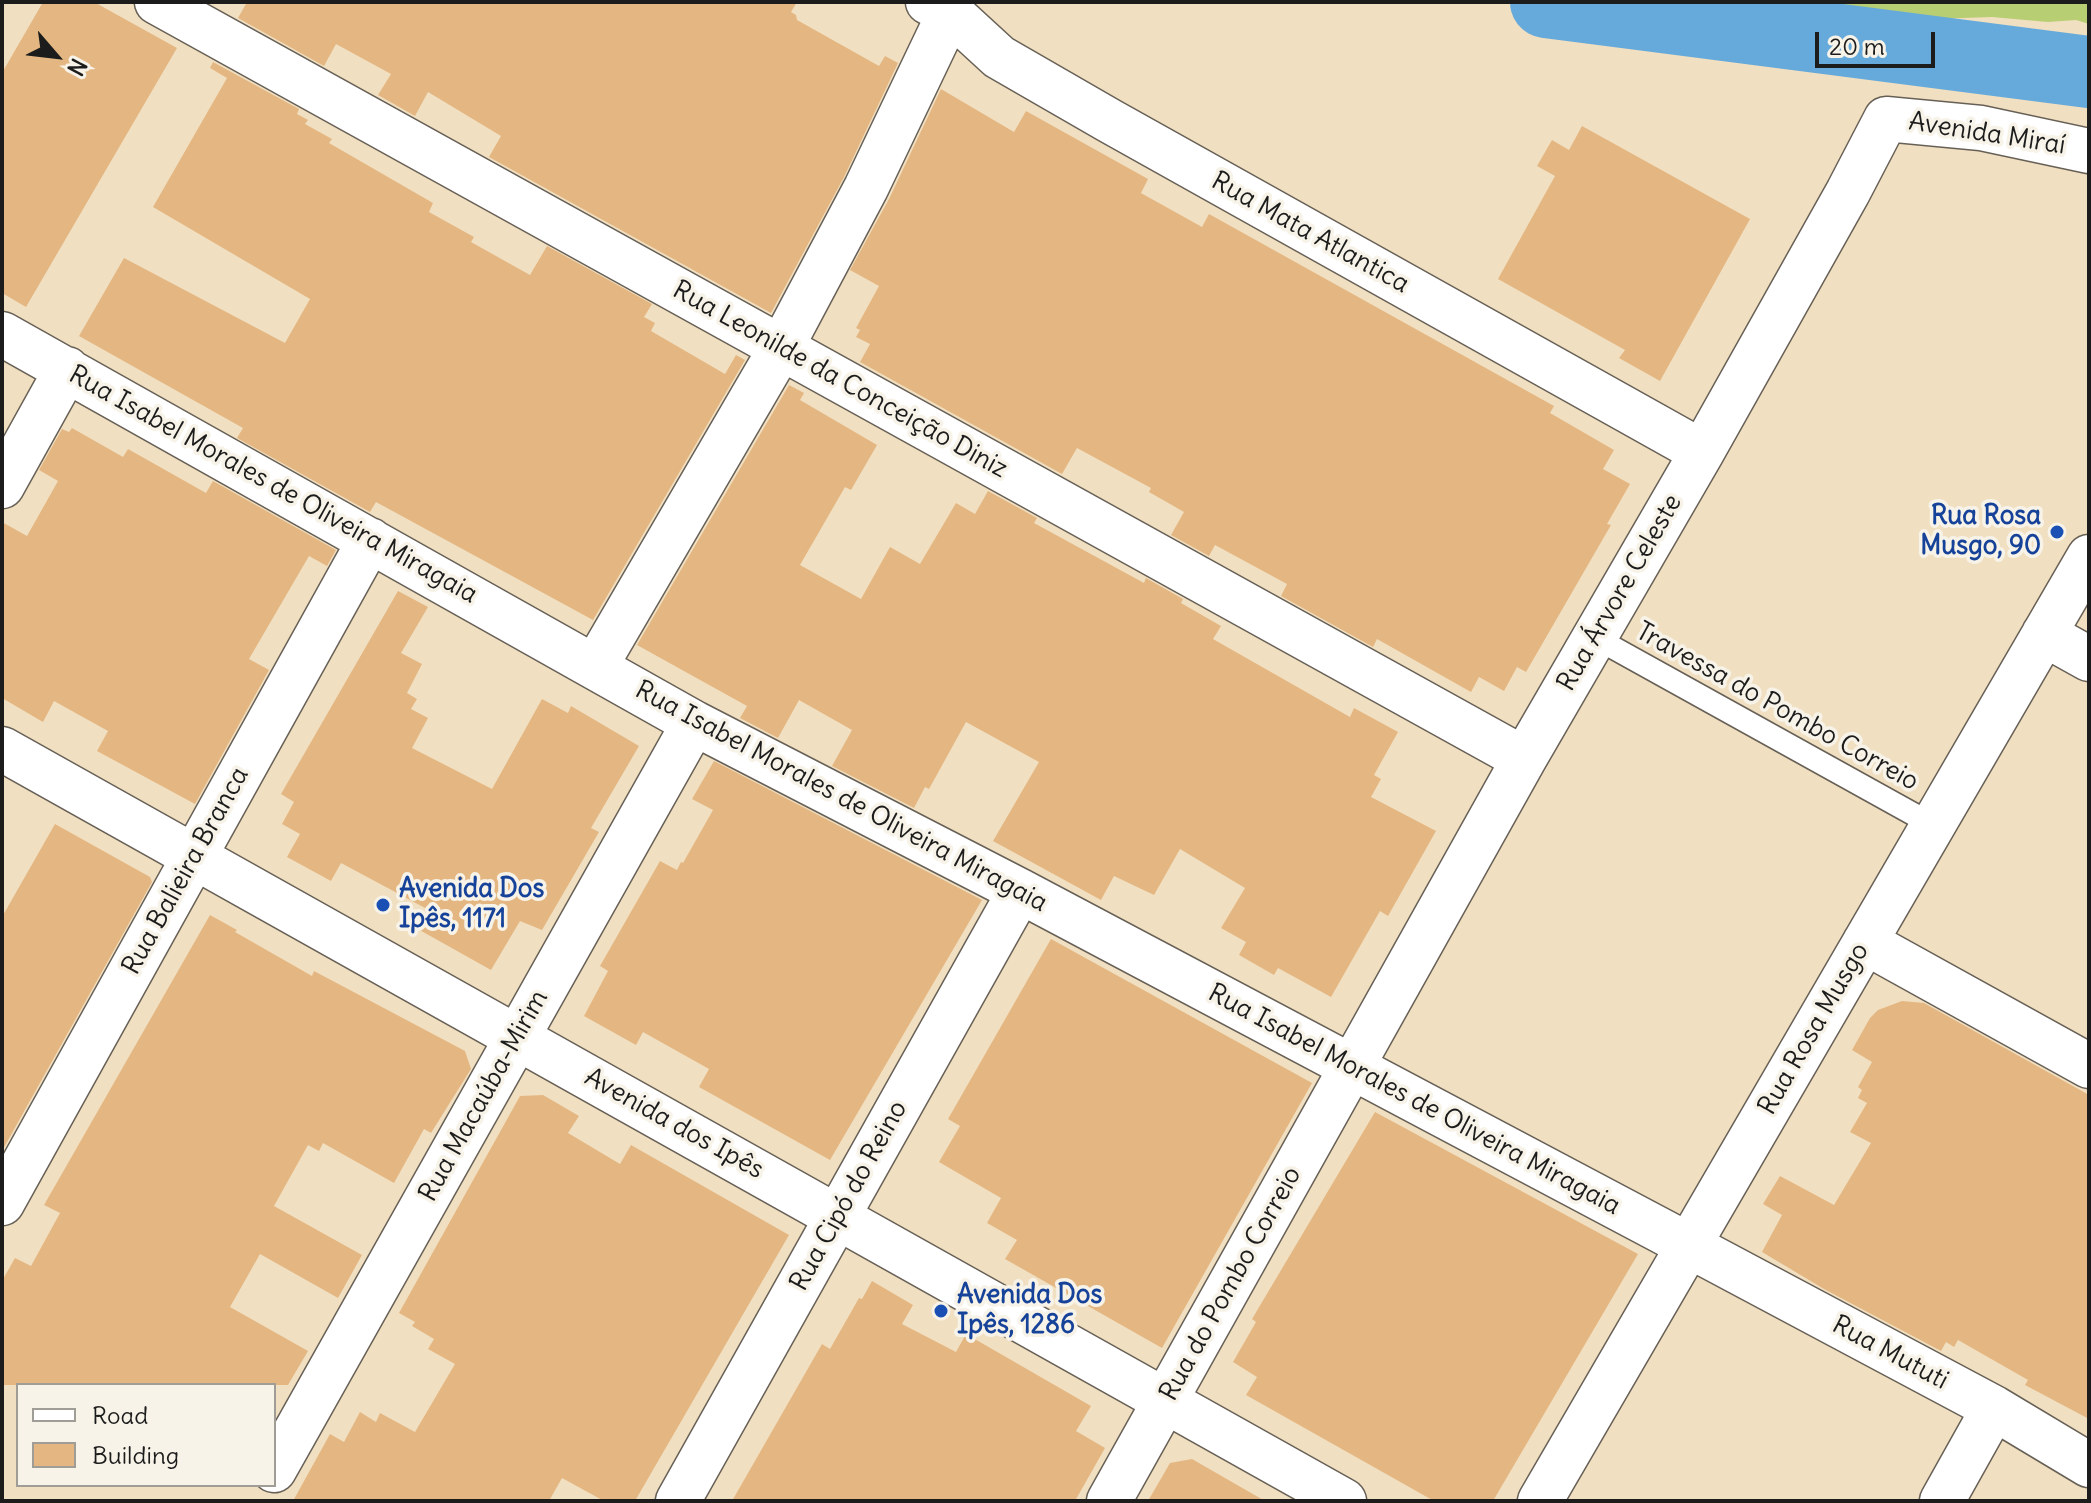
<!DOCTYPE html>
<meta charset="utf-8">
<style>
body{margin:0}
#map{position:relative;width:2091px;height:1503px;overflow:hidden;background:#f1dfc1;font-family:Delius,sans-serif}
canvas{display:block}
.frame{position:absolute;inset:0;border:4px solid #1c1c1c;pointer-events:none}
.legend{position:absolute;left:16px;top:1383px;width:260px;height:104px;box-sizing:border-box;background:#f7f3e8;border:2px solid #9f9d96;margin:0;padding:10px 14px;list-style:none;font-size:24px;color:#1c1c1c}
.legend li{display:flex;align-items:center;gap:16px;height:40px}
.legend b{width:40px;border:2px solid #9f9d96}
.north{position:absolute;left:16px;top:16px;width:80px;height:80px;-webkit-text-stroke:6px #f7f3e8;paint-order:stroke;rotate:118deg;font-size:22px;font-weight:700;line-height:32px;text-align:center;color:#1c1c1c}
.north::after{content:'';display:block;margin:auto;width:28px;height:36px;background:#1c1c1c;clip-path:polygon(50% 0,100% 100%,50% 72%,0 100%)}
.scale{position:absolute;left:1815px;top:32px;width:120px;height:36px;box-sizing:border-box;border:4px solid #1c1c1c;border-top:0;padding-left:10px;font-size:24px;line-height:28px;white-space:nowrap;color:#1c1c1c;-webkit-text-stroke:6px #f7f3e8;paint-order:stroke}
</style>
<div id="map">
<canvas width="2091" height="1503"></canvas>
<div class="frame"></div>
<ul class="legend">
<li><b style="height:10px;background:#fff"></b>Road</li>
<li><b style="height:22px;background:#e4b782"></b>Building</li>
</ul>
<div class="north">N</div>
<div class="scale">20 m</div>
</div>
<script>
const context = document.querySelector('canvas').getContext('2d');
context.lineJoin = 'round';
function paint(path, color) { context.fillStyle = color; context.fill(path, 'evenodd'); }
function trace(path, color, width, dash) { context.strokeStyle = color; context.lineWidth = width; context.lineCap = dash ? 'butt' : 'round'; context.setLineDash(dash || []); context.stroke(path); }
function drawText(font, color, halo, rows, align = 'center') {
  context.font = font + ' Delius,sans-serif'; context.lineWidth = 7; context.setLineDash([]); context.textBaseline = 'middle'; context.strokeStyle = halo; context.fillStyle = color; for (const [text, x, y, turn = 0] of rows) {
    context.save(); context.translate(x, y); context.rotate((+turn || 0) * Math.PI / 180); context.textAlign = isNaN(turn) ? turn : align; if (halo) context.strokeText(text, 0, 0); context.fillText(text, 0, 0); context.restore();
  }
}
const green = new Path2D(`
 M1789 2H2089V24L2076 20 2048 22 1992 17 1934 19 1862 8Z`);
const river = new Path2D(`
 M1546 2 2089 72`);
const building = new Path2D(`
 M43 2H94L177 48 26 307 2 293V73Z
 M247 2H797L791 12 796 15 797 20 879 66 885 56 898 63 844 177 771 313 489 157 501 136 428 92 415 116 378 95 391 74 336 44 324 66 238 18Z
 M213 62 299 109 297 114 308 120 305 124 332 139 329 143 433 203 429 212 474 237 471 242 530 275 547 246 652 304 644 317 655 323 651 331 725 374 736 355 745 360 593 620 376 502 370 512 237 438 243 428 79 336 124 258 285 343 310 299 153 207 227 78 210 68Z
 M941 89 1014 132 1026 111 1148 179 1141 193 1202 227 1209 214 1554 406 1550 413 1614 450 1603 469 1630 484 1607 524 1611 525 1526 672 1517 667 1504 691 1479 677 1471 692 1377 639 1373 647 1281 596 1287 584 1215 545 1209 556 1171 535 1184 512 1149 492 1151 488 1077 448 1062 474 860 362 870 344 856 337 860 330 856 328 879 286 850 270 889 199Z
 M1582 126 1750 219 1660 381 1619 358 1625 350 1498 279 1555 176 1537 166 1552 140 1569 150Z
 M789 385 804 393 800 400 877 445 851 490 845 487 800 565 861 599 890 547 920 564 956 503 975 514 988 491 1037 518 1034 523 1144 583 1146 578 1183 599 1181 603 1221 626 1213 639 1350 717 1354 708 1398 732 1374 775 1381 779 1371 797 1436 831 1388 916 1380 911 1331 997 1278 968 1274 975 1239 955 1246 942 1221 928 1245 888 1180 849 1154 895 1114 876 1101 900 993 841 1039 762 966 722 929 789 925 787 914 808 832 766 852 730 799 700 778 738 740 718 747 706 637 645Z
 M72 428 123 457 128 449 206 493 213 481 336 550 327 566 309 556 249 659 269 670 195 804 97 751 108 731 54 701 43 722 2 698V522L27 536 58 481 39 470 62 429 69 432Z
 M398 591 428 607 401 653 422 664 407 693 417 699 411 709 428 718 412 748 492 789 542 699 568 713 571 706 639 746 591 828 599 832 542 930 520 921 491 970 416 928 427 909 341 863 331 881 287 857 300 834 282 824 294 802 281 794Z
 M714 761 982 900 830 1160 699 1087 709 1069 643 1032 636 1045 584 1016 608 971 600 966 660 861 677 870 681 862 683 863 713 810 692 799Z
 M55 824 150 877 152 882 2 1151V917Z
 M210 915 237 930 235 932 312 976 314 971 465 1051 471 1069 431 1133 424 1129 394 1183 323 1143 319 1151 308 1145 274 1206 362 1255 338 1298 260 1254 230 1307 308 1351 288 1385H2V1281L15 1258 31 1266 60 1213 44 1205Z
 M1051 939 1312 1083 1162 1348 1005 1259 1017 1240 987 1223 1001 1198 939 1162 960 1126 948 1119Z
 M1902 1001 1924 1003 2089 1095V1419L2025 1385 2028 1380 1958 1340 1954 1347 1946 1342 1941 1351 1824 1289 1762 1252 1782 1215 1763 1204 1780 1176 1834 1205 1871 1143 1850 1132 1867 1103 1858 1098 1862 1090 1858 1087 1872 1062 1852 1050 1870 1018 1878 1010Z
 M543 1095 579 1116 568 1133 620 1164 631 1145 789 1235 635 1501H604L562 1478 549 1501H293L330 1434 344 1442 360 1412 376 1422 380 1413 415 1432 455 1364 428 1349 434 1339 412 1326 415 1322 399 1313 520 1096Z
 M1375 1112 1638 1254 1493 1501H1434L1246 1395 1257 1377 1233 1362 1256 1322 1252 1319Z
 M872 1281 913 1305 902 1324 956 1352 966 1334 1091 1406 1076 1431 1105 1448 1075 1501H732L822 1344 830 1349 859 1298 862 1299Z
 M1192 1459 1265 1501H1148L1170 1463Z`);
const service = new Path2D(`
 M1594 637 1933 825`);
const minor = new Path2D(`
 M157 2 1524 759
 M928 2 950 12 999 57 1110 121 1702 452
 M2 334 694 723 1020 891 1688 1245 1994 1408 2089 1465
 M2 486 67 369
 M2044 634 2089 659
 M595 667 781 348 866 188 950 12
 M1865 942 2089 1066
 M2 1203 370 540
 M274 1470 694 723
 M678 1501 1020 891
 M1109 1501 1524 759 1702 452 1848 192 1886 119 1981 128 2089 151
 M1540 1501 2089 557
 M1942 1501 1994 1408`);
const tertiary = new Path2D(`
 M2 749 1344 1501`);
const markers = [
 [2057,532,8,"#1a4fb4"],
 [383,905,8,"#1a4fb4"],
 [941,1311,8,"#1a4fb4"]
];
const streetNames = [
 ["Avenida Miraí",1987,134,9],
 ["Rua Mata Atlantica",1310,233,29],
 ["Rua Leonilde da Conceição Diniz",840,380,29],
 ["Rua Isabel Morales de Oliveira Miragaia",273,485,29],
 ["Rua Árvore Celeste",1620,593,-60],
 ["Travessa do Pombo Correio",1777,707,29],
 ["Rua Isabel Morales de Oliveira Miragaia",841,797,28],
 ["Rua Balieira Branca",186,871,-61],
 ["Rua Rosa Musgo",1814,1029,-60],
 ["Rua Macaúba-Mirim",484,1096,-61],
 ["Rua Isabel Morales de Oliveira Miragaia",1414,1100,28],
 ["Avenida dos Ipês",674,1124,29],
 ["Rua Cipó do Reino",849,1196,-61],
 ["Rua do Pombo Correio",1231,1284,-61],
 ["Rua Mututi",1890,1353,28]
];
const transitNames = [
 ["Rua Rosa",2041,517,"right"],
 ["Musgo, 90",2041,547,"right"],
 ["Avenida Dos",399,890],
 ["Ipês, 1171",399,920],
 ["Avenida Dos",957,1296],
 ["Ipês, 1286",957,1326]
];
paint(green, '#b8ce73');
trace(river, '#66aadb', 72);
paint(building, '#e4b782');
trace(service, '#676056', 25);
trace(minor, '#676056', 47);
trace(tertiary, '#676056', 47);
trace(service, '#fff', 22);
trace(minor, '#fff', 44);
trace(tertiary, '#fff', 44);
for (const [x, y, r, color] of markers) { const dot = new Path2D(); dot.arc(x, y, r, 0, 2 * Math.PI); context.fillStyle = color; context.fill(dot); trace(dot, '#f7f3e8', 3); }
drawText('26px', '#1c1c1c', '#f7f3e8', streetNames);
drawText('bold 26px', '#164399', '#f7f3e8', transitNames, 'left');
</script>
